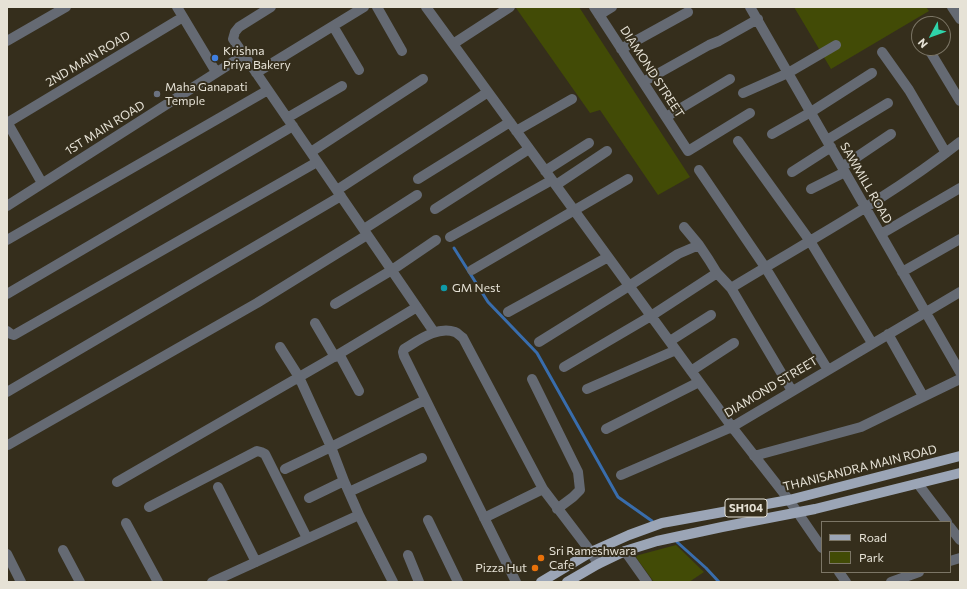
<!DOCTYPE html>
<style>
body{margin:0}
#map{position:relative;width:967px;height:589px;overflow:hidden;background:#352e1c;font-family:Commissioner,sans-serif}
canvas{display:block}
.frame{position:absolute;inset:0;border:8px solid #e6e2d6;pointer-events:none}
.legend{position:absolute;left:821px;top:521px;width:130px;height:52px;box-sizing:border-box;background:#352e1c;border:1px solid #7c7666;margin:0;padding:5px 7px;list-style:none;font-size:12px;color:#e6e2d6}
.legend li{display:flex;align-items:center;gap:8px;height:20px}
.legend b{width:20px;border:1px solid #7c7666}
.north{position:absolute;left:911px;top:16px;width:40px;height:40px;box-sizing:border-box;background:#352e1c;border:1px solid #7c7666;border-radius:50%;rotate:229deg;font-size:11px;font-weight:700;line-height:16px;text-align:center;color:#e6e2d6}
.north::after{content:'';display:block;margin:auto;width:14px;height:18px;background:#2fd4aa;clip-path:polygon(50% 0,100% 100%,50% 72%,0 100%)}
</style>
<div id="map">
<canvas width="967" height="589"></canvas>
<div class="frame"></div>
<ul class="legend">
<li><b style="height:5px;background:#9ba5b6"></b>Road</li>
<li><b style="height:11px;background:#424b06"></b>Park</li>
</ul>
<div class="north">N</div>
</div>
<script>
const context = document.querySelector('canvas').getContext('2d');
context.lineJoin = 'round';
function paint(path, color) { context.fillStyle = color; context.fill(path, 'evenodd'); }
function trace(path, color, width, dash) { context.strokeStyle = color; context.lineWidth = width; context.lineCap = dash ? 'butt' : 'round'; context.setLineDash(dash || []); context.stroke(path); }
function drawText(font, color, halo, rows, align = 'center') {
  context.font = font + ' Commissioner,sans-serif'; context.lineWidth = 4; context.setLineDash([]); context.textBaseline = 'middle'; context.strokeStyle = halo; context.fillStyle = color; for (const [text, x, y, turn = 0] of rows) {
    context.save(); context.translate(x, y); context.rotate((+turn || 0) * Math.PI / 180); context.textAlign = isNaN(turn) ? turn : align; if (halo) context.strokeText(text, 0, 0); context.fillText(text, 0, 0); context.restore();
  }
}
const green = new Path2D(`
 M519 7H579L690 177 658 195 600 110 590 113 516 8Z
 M794 7H926L929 11 831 69Z
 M676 545 704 572 689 582H654L635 556Z`);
const stream = new Path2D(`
 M454 248 488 302 537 353 618 497 652 521
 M677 542 706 568 719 582`);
const minor = new Path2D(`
 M177 7 216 72
 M271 7 239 27 235 32 233 39 434 332
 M377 7 402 51
 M426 7 732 427 789 500 822 548
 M594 7 688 151 750 113
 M750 7 960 372
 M952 7 960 19
 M599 15 612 7
 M333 26 359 70
 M7 41 66 7
 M453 44 510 7
 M928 48 960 101
 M621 49 688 12
 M882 52 909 90 946 153
 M256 73 364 7
 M643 82 709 45 719 41 758 19
 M743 93 788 73 836 45
 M666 117 730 79
 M287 118 342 86
 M7 122 42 183
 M7 123 183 17
 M516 131 572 99
 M772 134 811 112 872 73
 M827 140 888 103
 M738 141 810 241 872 343
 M311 152 423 79
 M842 167 891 134
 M699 170 765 267 828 370
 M545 171 589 143
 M792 172 831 147
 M418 179 510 122
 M556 185 607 151
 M811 189 845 172
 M337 190 488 92
 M7 206 244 55
 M435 209 529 149
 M684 227 699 245
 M364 229 417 195
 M881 234 960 188
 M450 237 552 180
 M7 240 268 90
 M472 270 628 179
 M902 272 960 239
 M731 288C808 241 889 198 960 142
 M7 294 293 126
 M335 304 392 270 436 240
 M508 312 608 257
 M315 323 335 357
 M7 331 11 334 14 335 317 162
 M888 334 923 396
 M670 341 711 315
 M539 342 629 286 678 254 699 245 709 260 717 273 731 288 792 391
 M280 347 299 377 331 447 344 481 359 515 393 582
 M339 354 359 391
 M564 367 651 316 717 273
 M691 371 734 343
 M532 379 578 472 580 490 573 497 557 509
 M587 389 676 350
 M7 392 341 196
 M606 429 699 382
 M8 445 257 303 367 235
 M754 456 861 427 960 379
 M285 469 331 447 425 400
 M621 475 732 427 960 292
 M117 482 339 354 417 307
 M918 484 947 522
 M218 487 256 562
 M349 492 422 458
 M309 498 344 481
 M149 507 257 451 261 452 265 454 307 538
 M484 518 543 489
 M428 520 458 582
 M126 523 158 582
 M950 527 960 540
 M63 550 80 582
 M625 551 647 582
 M7 554 21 582
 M408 555 419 582
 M950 561 960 558
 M839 572 846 582
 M212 582 359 515
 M516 582 404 356 403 352 404 349C419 340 437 326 455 332 458 333 460 336 463 338L543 489 591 552 598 564
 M891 582 919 572`);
const major = new Path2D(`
 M541 582 591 552 629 535 662 523 789 500 960 456
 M567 582 598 564 625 551 657 541 722 527 815 509 960 473`);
const markers = [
 [215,58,4,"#3f7fe0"],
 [157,94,4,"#6b7280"],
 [444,288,4,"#0f9aa8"],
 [541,558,4,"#e8710a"],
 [535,568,4,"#e8710a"]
];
const shields = [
 [746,508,42]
];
const shieldNames = [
 ["SH104",746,508]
];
const poiNames = [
 ["Krishna",223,51],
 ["Priya Bakery",223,65],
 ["Maha Ganapati",165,87],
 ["Temple",165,101],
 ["GM Nest",452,288],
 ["Sri Rameshwara",549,551],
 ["Cafe",549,565],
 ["Pizza Hut",527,568,"right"]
];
const streetNames = [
 ["2ND MAIN ROAD",88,59,-31],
 ["DIAMOND STREET",652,72,57],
 ["1ST MAIN ROAD",105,128,-32],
 ["SAWMILL ROAD",866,183,60],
 ["DIAMOND STREET",771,387,-31],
 ["THANISANDRA MAIN ROAD",860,468,-14]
];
paint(green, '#424b06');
trace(stream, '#396dac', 3);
trace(minor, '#656a73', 10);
trace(major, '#9ba5b6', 10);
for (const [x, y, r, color] of markers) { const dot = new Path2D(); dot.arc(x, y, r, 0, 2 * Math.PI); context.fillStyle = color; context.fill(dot); trace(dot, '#352e1c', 1.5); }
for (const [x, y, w] of shields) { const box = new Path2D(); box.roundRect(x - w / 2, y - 9, w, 18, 3); context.fillStyle = '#352e1c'; context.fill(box); trace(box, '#e6e2d6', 1); }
drawText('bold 11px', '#e6e2d6', null, shieldNames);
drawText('12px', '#e6e2d6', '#352e1c', poiNames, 'left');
drawText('12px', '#e6e2d6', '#352e1c', streetNames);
</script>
